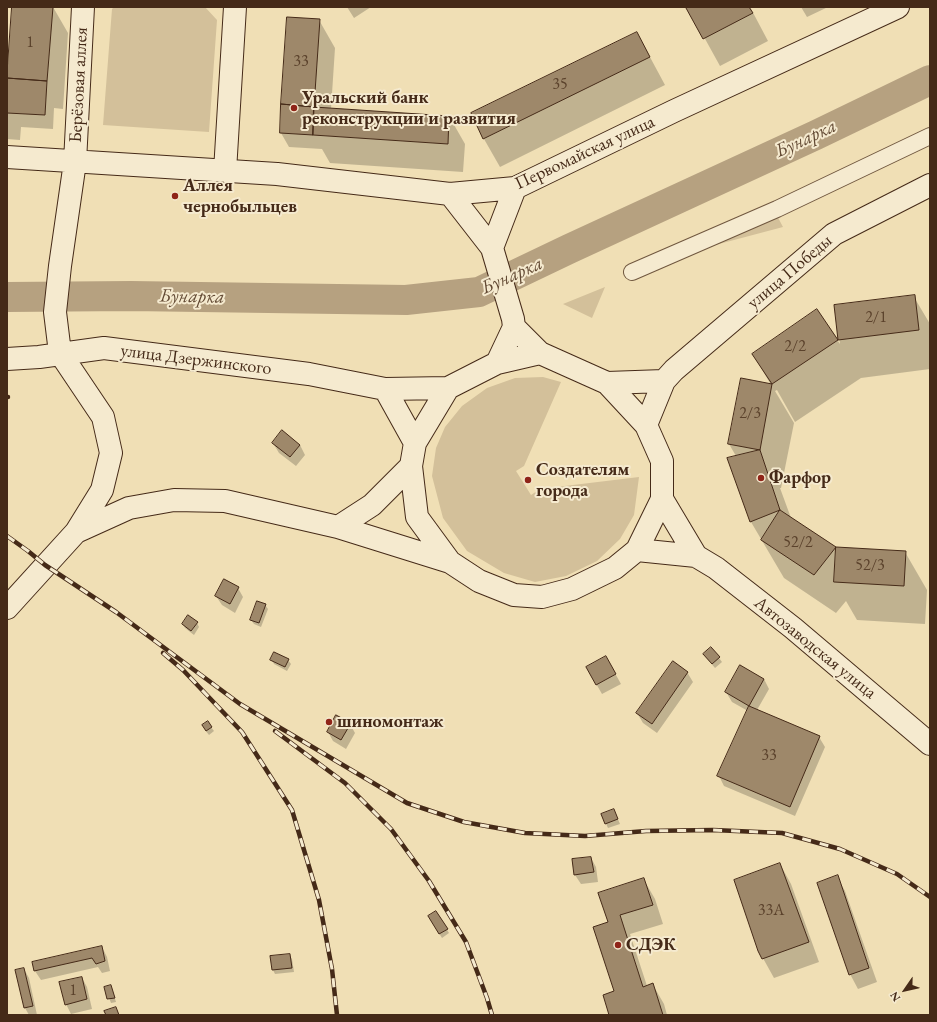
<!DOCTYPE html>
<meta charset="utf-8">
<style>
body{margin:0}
#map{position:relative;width:937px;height:1022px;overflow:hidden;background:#f0dfb5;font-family:"EB Garamond",serif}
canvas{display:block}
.frame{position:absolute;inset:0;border:8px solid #452a18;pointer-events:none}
.north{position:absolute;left:885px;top:970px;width:40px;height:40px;-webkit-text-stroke:3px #f5eacf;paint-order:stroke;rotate:236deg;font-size:11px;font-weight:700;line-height:16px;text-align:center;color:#452a18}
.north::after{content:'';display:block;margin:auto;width:14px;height:18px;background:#452a18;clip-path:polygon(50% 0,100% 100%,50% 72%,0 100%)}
</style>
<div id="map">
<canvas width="937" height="1022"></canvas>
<div class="frame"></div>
<div class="north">N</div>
</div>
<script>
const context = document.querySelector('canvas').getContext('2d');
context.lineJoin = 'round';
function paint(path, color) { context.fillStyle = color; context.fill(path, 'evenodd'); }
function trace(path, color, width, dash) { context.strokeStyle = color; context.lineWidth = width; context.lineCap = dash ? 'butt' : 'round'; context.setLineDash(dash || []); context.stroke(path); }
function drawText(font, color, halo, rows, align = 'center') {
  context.font = font + ' "EB Garamond",serif'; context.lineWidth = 4; context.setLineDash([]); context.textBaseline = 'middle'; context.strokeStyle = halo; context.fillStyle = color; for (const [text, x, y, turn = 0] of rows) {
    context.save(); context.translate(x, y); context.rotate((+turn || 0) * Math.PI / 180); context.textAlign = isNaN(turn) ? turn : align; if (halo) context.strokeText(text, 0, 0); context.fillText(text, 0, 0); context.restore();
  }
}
const green = new Path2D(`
 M114 7H205L217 20 209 132 103 125 112 9Z
 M775 212 783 227 700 249Z
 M605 287 592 318 563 304Z
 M543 377 561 382 524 466 516 471 531 495 540 489 639 477 634 515 620 539 597 561 566 576 535 582 504 573 467 551 443 518 432 476 436 448 445 427 462 406 487 388 515 378Z`);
const shadow = new Path2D(`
 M13 7H53L68 33 63 109 54 108 53 129 21 127 20 140 7 139V79Z
 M347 7H371L354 18Z
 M690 7H750L768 41 720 66 688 8Z
 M801 7H828L807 17Z
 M319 20 335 48 331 109 449 116 465 144 463 172 330 163 322 149 289 147 281 133Z
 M637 33 665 85 500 167 484 139 472 114Z
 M914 297 930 324V369L861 378 795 422 777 390 775 391 794 423 781 488H780L791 518 835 548 905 552 927 590 925 624 857 620 846 601 836 613 784 578 751 522 729 458 736 456 729 444 771 385 753 354 817 311 840 344 835 306Z
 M273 443 300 445 305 455 296 466 279 453Z
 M238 588 243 597 235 613 222 605 216 596Z
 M265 605 268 609 261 627 254 624 251 620Z
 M197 623 199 627 194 635 185 628 183 624Z
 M704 655 719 658 722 662 715 668Z
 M606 657 621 684 602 694 587 668Z
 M272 660H288L291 664 287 671 274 664Z
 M687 672 693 682 657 733 643 723 637 713Z
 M764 679 769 689 757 710 819 737 825 747 795 816 724 786 719 776 748 711 732 702 726 692Z
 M350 724 355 733 346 749 333 741 328 732Z
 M211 727 214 731 209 735 205 730Z
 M614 810 620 824 608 828 602 815Z
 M591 858 596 867 598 882 581 884 575 875 573 860Z
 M780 864 791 884 819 962 774 978 759 951Z
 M837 877 845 891 877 982 858 989 850 974Z
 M644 880 655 899 663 924 630 934 647 986 653 985 664 1004 667 1015H610L615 992 609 922Z
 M436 912 449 933 442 938 429 917Z
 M102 947 107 957 110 971 102 973 98 967 41 980 35 971 33 963Z
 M289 955 292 959 294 972 275 974 273 970Z
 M24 969 29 978 37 1015H29L25 1008 17 970Z
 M82 978 87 987 92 1009 71 1014 66 1004Z
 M111 986 116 1002 111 1003 105 987Z`);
const river = new Path2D(`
 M7 297 131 296 406 300 479 292 569 249 816 135 930 80`);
const building = new Path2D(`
 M12 7H53L47 81 7 78Z
 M688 7H749L753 13 703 39 686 8Z
 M287 17 320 19 314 107 281 104Z
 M637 32 650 57 483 139 471 113Z
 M7 78 47 81 45 115 7 113Z
 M281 104 314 107 313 135 280 133Z
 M314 107 449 116 448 144 313 135Z
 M915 295 919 330 838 340 834 305Z
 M817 309 838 340 772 384 752 354Z
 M741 378 772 384 760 450 728 444Z
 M282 430 300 445 290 457 272 443Z
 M760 450 780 510 750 522 727 458Z
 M780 510 836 547 814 575 761 540Z
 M836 547 906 551 904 586 834 582Z
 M224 579 239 587 230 604 215 596Z
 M257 601 266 604 259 623 250 620Z
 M188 615 198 622 191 631 182 624Z
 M711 647 720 657 712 664 703 654Z
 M274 652 289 659 285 667 270 660Z
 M606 656 616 674 596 685 586 667Z
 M673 661 688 672 652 724 636 713Z
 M740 665 764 679 749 706 725 692Z
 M749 706 820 736 790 807 717 776Z
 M336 715 351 723 341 740 327 732Z
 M208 721 212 727 206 731 202 725Z
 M614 809 618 819 605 824 601 814Z
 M591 857 594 872 574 875 572 859Z
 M780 863 809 942 762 959 758 951 734 880Z
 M838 875 869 968 849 975 817 883Z
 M644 878 653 905 620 915 643 987 653 983 663 1015H609L603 995 614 991 593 927 608 922 598 893Z
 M436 911 448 929 439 934 428 916Z
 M102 946 105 961 96 964 92 958 34 971 32 962Z
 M290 954 292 968 272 970 270 956Z
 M24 968 33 1006 24 1008 15 970Z
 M82 977 87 999 65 1005 59 982Z
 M111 985 115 998 107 999 104 987Z
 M116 1007 119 1015H106L104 1011Z`);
const street = new Path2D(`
 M632 272 777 209 930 136`);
const secondary = new Path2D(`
 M7 157 277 174 450 194 515 188 674 111 898 7
 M225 171 235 7
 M450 194 492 248 513 319 514 327 497 363
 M492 248 515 188
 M514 327 540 353 607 383 646 425 662 461V499L637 550 615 568 572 589 542 597 514 595 479 581 450 562 417 517 411 466 415 443 448 388 497 363 540 353
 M7 359 39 357 104 348 309 374 385 389 448 388
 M607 383 664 381
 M385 389 415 443
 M646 425 664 381 674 370 834 234 930 185
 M662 499 696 556 716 568 793 628 930 744
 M338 527 372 505 411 466
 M76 532 129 508 174 500 225 501 338 527 450 562
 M637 550 696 556
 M7 608 76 532 102 490 111 453 103 417 60 353 55 312 60 266 75 162 83 7`);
const rail = new Path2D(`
 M7 397H8
 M7 536 28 551 45 565 116 612 240 704 407 803 464 822 525 833 585 836 646 831 713 830 782 833 840 849 897 874 930 897
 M163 653 183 670 242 732 292 810 319 900 332 969 337 1015
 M275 731 345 783 391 829 429 881 466 942 487 998 492 1015`);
const markers = [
 [294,108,4,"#8f2418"],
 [175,196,4,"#8f2418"],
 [761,478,4,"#8f2418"],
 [528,480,4,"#8f2418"],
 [329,722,4,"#8f2418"],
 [618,945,4,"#8f2418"]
];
const numberNames = [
 ["1",30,43],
 ["33",301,62],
 ["35",560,85],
 ["2/1",876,318],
 ["2/2",795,347],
 ["2/3",750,414],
 ["52/2",798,543],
 ["52/3",870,566],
 ["33",769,756],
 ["33А",771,911],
 ["1",73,991]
];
const streetNames = [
 ["Берёзовая аллея",79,85,-87],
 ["Первомайская улица",585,153,-25],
 ["улица Победы",790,272,-40],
 ["улица Дзержинского",196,360,7],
 ["Автозаводская улица",815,648,39]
];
const poiNames = [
 ["Уральский банк",302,98],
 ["реконструкции и развития",302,119],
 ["Аллея",183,186],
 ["чернобыльцев",183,207],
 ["Создателям",536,470],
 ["города",536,491],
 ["Фарфор",769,478],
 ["шиномонтаж",337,722],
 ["СДЭК",626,945]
];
const waterNames = [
 ["Бунарка",806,139,-25],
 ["Бунарка",512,276,-24],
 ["Бунарка",192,297,1]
];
paint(green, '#d3c09a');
paint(shadow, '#0003');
trace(river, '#b6a180', 30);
paint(building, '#9e886a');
trace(building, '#452a18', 1);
trace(street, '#70573f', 18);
trace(secondary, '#452a18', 24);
trace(street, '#f5eacf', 16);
trace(secondary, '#f5eacf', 22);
trace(rail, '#452a18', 4.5);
trace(rail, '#f5eacf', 3, [9]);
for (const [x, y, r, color] of markers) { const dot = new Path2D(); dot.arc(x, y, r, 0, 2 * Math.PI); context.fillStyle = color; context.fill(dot); trace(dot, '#f5eacf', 1.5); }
drawText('16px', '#5b422c', null, numberNames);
drawText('18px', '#452a18', '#f5eacf', streetNames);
drawText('bold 18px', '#452a18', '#f5eacf', poiNames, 'left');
drawText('italic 19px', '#614832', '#f5eacf', waterNames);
</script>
